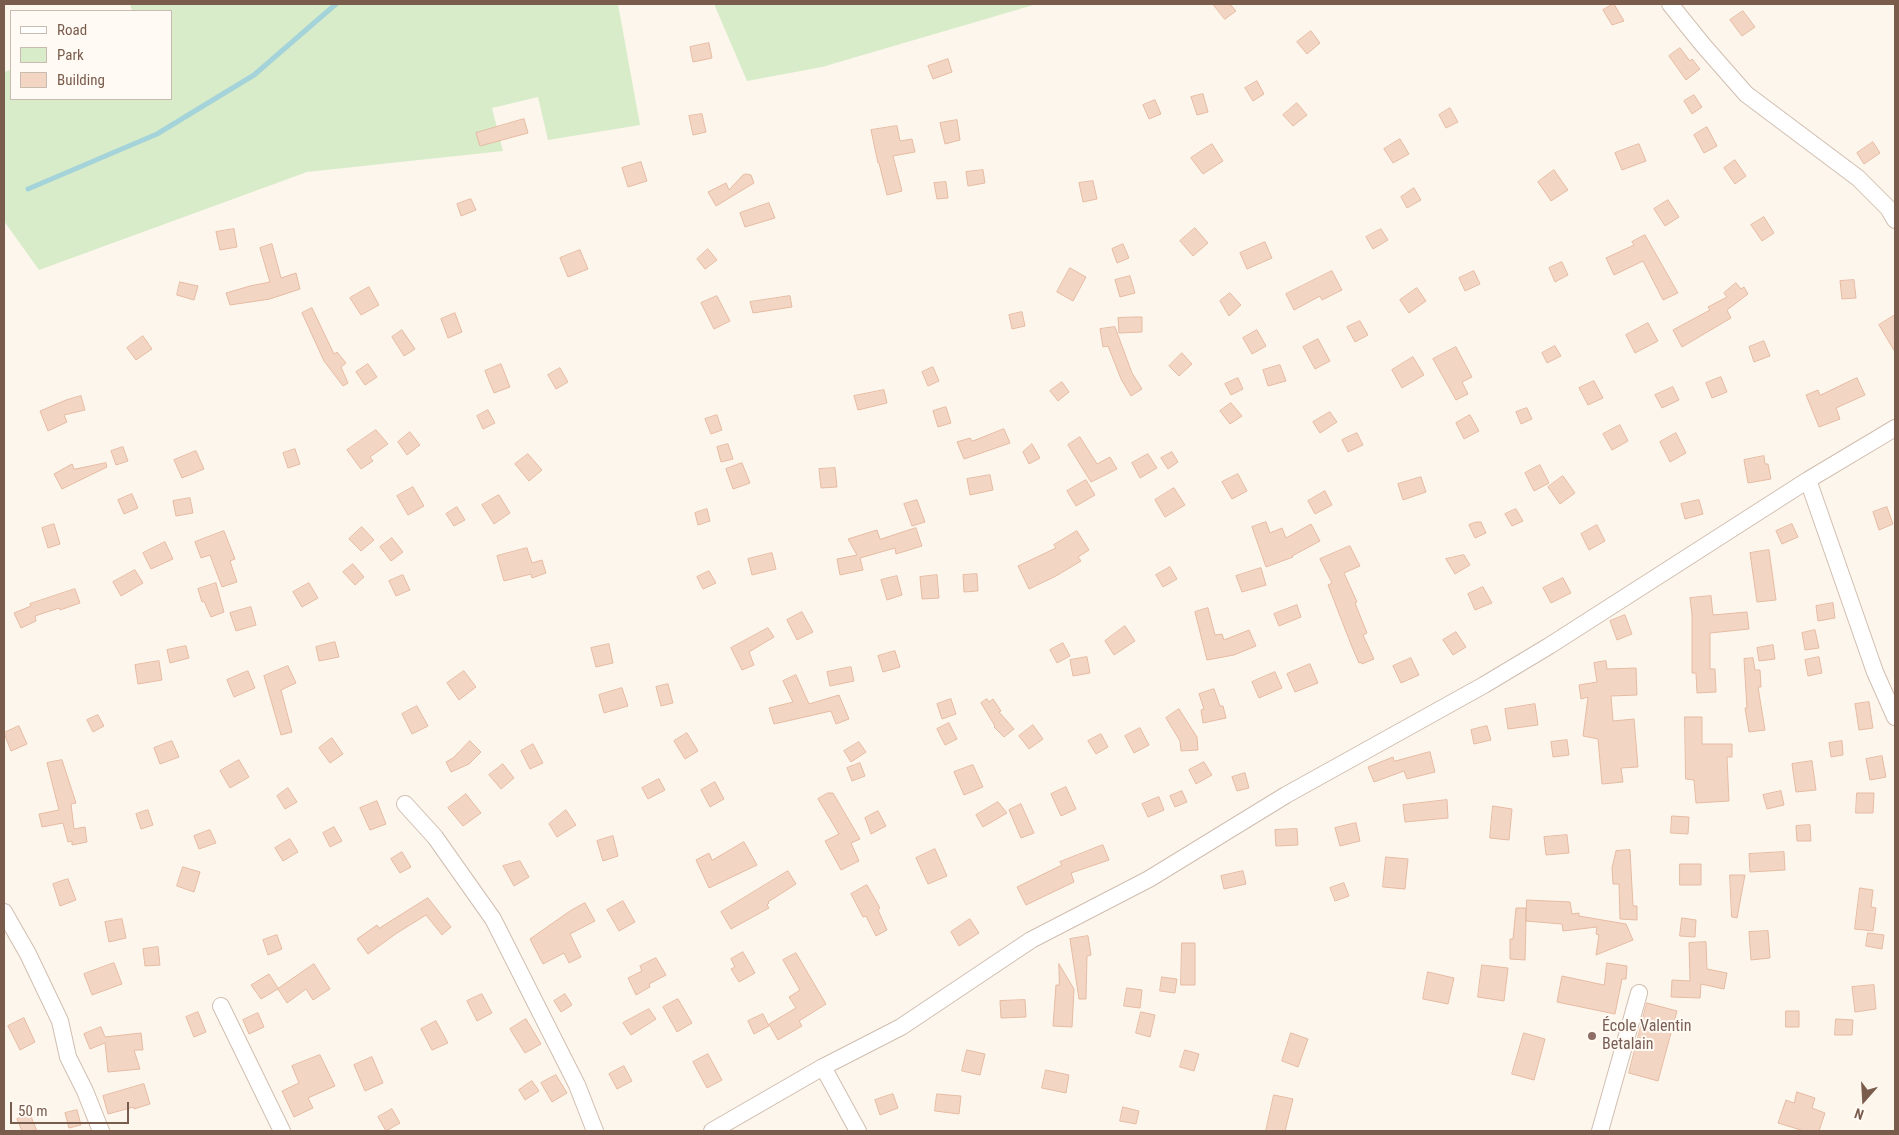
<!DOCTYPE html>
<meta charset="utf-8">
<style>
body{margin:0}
#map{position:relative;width:1899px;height:1135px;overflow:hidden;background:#fdf6ec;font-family:"Roboto Condensed",sans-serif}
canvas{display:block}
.frame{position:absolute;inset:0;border:5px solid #7a5c4d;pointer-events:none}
.legend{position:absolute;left:10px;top:10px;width:162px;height:90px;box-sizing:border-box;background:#fffaf3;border:1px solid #cabbb1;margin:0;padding:6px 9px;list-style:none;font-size:15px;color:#7a5c4d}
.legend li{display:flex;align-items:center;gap:10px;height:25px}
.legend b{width:25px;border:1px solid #cabbb1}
.north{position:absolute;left:1839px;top:1075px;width:50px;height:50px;-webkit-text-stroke:4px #fffaf3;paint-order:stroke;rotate:199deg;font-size:14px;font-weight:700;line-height:20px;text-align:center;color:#7a5c4d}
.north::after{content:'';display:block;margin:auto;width:18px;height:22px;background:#7a5c4d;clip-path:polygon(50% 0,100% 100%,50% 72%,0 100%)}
.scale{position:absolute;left:10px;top:1102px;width:119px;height:22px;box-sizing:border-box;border:2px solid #7a5c4d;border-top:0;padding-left:6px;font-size:15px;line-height:18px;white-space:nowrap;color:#7a5c4d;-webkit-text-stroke:4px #fffaf3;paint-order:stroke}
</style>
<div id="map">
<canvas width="1899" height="1135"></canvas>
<div class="frame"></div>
<ul class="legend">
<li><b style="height:6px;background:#fff"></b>Road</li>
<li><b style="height:14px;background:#d8ecc9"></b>Park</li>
<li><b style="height:14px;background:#f3d5c3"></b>Building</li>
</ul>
<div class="north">N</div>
<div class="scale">50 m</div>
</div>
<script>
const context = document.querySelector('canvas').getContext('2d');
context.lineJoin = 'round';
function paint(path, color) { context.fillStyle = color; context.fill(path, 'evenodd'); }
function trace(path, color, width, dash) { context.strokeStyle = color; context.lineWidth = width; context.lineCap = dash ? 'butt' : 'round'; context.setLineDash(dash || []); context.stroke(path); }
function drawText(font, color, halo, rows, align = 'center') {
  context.font = font + ' "Roboto Condensed",sans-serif'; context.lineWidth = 4; context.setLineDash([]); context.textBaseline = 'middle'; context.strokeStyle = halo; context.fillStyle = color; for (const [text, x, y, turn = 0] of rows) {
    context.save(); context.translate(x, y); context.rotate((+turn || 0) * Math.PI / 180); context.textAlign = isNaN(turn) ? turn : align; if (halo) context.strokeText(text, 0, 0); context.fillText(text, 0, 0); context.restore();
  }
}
const green = new Path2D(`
 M130 4H618L640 125 548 140 538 97 492 108 503 151 307 172 39 270 4 221V72L11 70V99H171V11H132Z
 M714 4H1037L822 67 747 81Z`);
const stream = new Path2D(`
 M28 189 157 134 254 75 336 4`);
const building = new Path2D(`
 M1213 4H1230L1236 11 1225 19Z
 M1614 4 1624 21 1612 25 1603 10Z
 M1743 11 1755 27 1742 36 1730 20Z
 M1311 31 1320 43 1307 54 1297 42Z
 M709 43 712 58 693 62 690 47Z
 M1680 48 1690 61 1692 59 1700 69 1686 80 1669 56Z
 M948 59 952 72 933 79 928 66Z
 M1257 81 1264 94 1253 101 1245 88Z
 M1203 94 1208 112 1197 115 1191 97Z
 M1694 95 1702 107 1692 114 1684 101Z
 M1155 100 1161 114 1149 119 1143 105Z
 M1297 103 1307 115 1293 126 1283 115Z
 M1450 108 1458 122 1446 128 1439 115Z
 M702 114 706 132 693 135 689 116Z
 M524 119 528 133 480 146 476 133Z
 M957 120 960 140 945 144 940 123Z
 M897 126 900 141 912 139 915 152 893 156 902 191 887 195 879 163H878L871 130Z
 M1707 127 1717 146 1704 153 1694 135Z
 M1400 139 1409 154 1393 163 1384 149Z
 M1873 142 1880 153 1864 164 1857 153Z
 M1212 144 1223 161 1203 174 1191 158Z
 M1639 144 1646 161 1622 170 1615 153Z
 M1735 160 1746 176 1735 184 1724 168Z
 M641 162 647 181 628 187 622 168Z
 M983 170 985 183 968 186 966 172Z
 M1554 170 1568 190 1551 201 1538 182Z
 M746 174 751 175 754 183 716 206 708 192 726 183 729 190 743 175Z
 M1093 181 1097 199 1083 202 1079 183Z
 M946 182 948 198 937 199 934 183Z
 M1414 188 1421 200 1407 208 1401 197Z
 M471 199 476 210 461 216 457 204Z
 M1668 200 1679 217 1665 226 1654 209Z
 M769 203 775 218 745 227 740 213Z
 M1764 217 1774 233 1762 241 1751 225Z
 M1195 228 1208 243 1193 256 1180 241Z
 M234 229 237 247 220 250 216 232Z
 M1381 229 1388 240 1373 249 1366 237Z
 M1645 235 1678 293 1663 300 1643 261 1614 275 1606 258 1634 245 1632 242Z
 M1265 242 1272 258 1247 269 1240 253Z
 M272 244 281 278 296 273 300 289 270 299 230 305 226 293 250 286 270 282 260 248Z
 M1123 244 1129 258 1117 263 1112 249Z
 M708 249 717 260 705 269 697 259Z
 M580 250 588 269 568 277 560 258Z
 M1562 262 1568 275 1555 282 1549 268Z
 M1070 268 1086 277 1073 301 1057 292Z
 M1332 271 1342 290 1322 300 1320 296 1294 310 1286 294Z
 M1474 271 1480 284 1465 291 1459 278Z
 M1130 276 1135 293 1120 297 1115 280Z
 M1854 280 1856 298 1842 299 1840 281Z
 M180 282 198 286 194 300 177 295Z
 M1736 283 1741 289 1744 287 1748 294 1727 310 1731 318 1682 347 1673 330 1710 310 1708 307 1727 297 1724 293Z
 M369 287 379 305 361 315 350 298Z
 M1417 288 1426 301 1409 313 1400 300Z
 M1230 293 1241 305 1229 316 1220 301Z
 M717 296 730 321 714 329 701 303Z
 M790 296 792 307 753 313 750 302Z
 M312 308 334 354 337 352 346 363 341 367 348 383 343 386 324 361 302 313Z
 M1022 312 1025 326 1012 329 1009 315Z
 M455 313 462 332 448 338 441 319Z
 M1895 315V352L1879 325Z
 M1134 317H1142V332L1119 333 1118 318Z
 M1360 321 1368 335 1355 342 1347 327Z
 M1648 323 1658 341 1635 353 1626 335Z
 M1115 327 1132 373 1142 389 1131 396 1121 379 1108 346 1103 347 1100 329Z
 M402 330 415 349 404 356 392 337Z
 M1257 330 1266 346 1252 354 1243 338Z
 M143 336 152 349 136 360 127 348Z
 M1318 339 1330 361 1315 369 1303 347Z
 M1764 341 1770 356 1754 362 1749 347Z
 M1555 346 1561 356 1547 363 1542 353Z
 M1456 347 1472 377 1462 382 1468 394 1456 400 1433 359Z
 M1182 353 1192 364 1179 376 1169 366Z
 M1413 357 1424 375 1402 388 1392 370Z
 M368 364 377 377 365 385 356 372Z
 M501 364 510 387 494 393 485 371Z
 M1280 365 1286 381 1268 386 1263 370Z
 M933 367 939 381 928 386 922 372Z
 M560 368 568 382 556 389 548 375Z
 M1721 377 1727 392 1712 398 1706 383Z
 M1238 378 1243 389 1231 395 1225 384Z
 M1857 378 1865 395 1836 408 1840 419 1819 427 1806 395 1818 390 1820 395Z
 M1594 381 1603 398 1588 405 1579 388Z
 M1062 382 1069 392 1058 401 1050 391Z
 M1673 387 1679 400 1662 408 1655 395Z
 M884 390 887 403 858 410 854 396Z
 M81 396 85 410 64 415 67 422 48 431 40 411 66 400Z
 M1231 403 1242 416 1230 424 1220 411Z
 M946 407 951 423 938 427 933 411Z
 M1527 408 1532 419 1521 424 1516 412Z
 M488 410 495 423 483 429 477 416Z
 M1330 412 1337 422 1320 433 1313 422Z
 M717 415 722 430 711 434 705 419Z
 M1470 415 1479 431 1464 439 1456 423Z
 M1620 425 1628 441 1612 450 1603 434Z
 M1004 429 1010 443 964 459 957 442 970 438 972 441Z
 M376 430 388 444 370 457 373 461 361 469 347 450Z
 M410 432 420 445 407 455 398 442Z
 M1357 433 1363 445 1348 452 1342 440Z
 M1676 433 1686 453 1670 462 1660 442Z
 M1080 437 1097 464 1110 457 1117 469 1091 482 1068 445Z
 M728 444 733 459 721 462 717 447Z
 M1032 444 1040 458 1029 464 1023 452Z
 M123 447 128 461 116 465 111 451Z
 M295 449 300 464 288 468 283 453Z
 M196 451 204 469 182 478 174 460Z
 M1172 452 1178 462 1168 469 1161 458Z
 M528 454 542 470 529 481 515 464Z
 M1148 454 1157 468 1140 478 1132 463Z
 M1764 456 1765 464H1768L1771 479 1748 483 1744 460Z
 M106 463 107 467 62 489 54 474 72 464 74 469Z
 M742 463 750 483 733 489 726 469Z
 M1540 465 1549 483 1534 491 1525 473Z
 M835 468 837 487 821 488 819 469Z
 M1238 474 1247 491 1232 499 1222 482Z
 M990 475 993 490 970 495 967 479Z
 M1563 476 1575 493 1560 504 1548 487Z
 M1421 477 1426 492 1403 500 1398 484Z
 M1086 480 1095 495 1076 506 1067 491Z
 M413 487 424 506 408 515 397 496Z
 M1174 488 1185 505 1165 517 1155 500Z
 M1325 491 1332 505 1315 514 1308 501Z
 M132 494 138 508 124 514 118 500Z
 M499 495 510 513 494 524 482 505Z
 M190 498 193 513 176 516 173 501Z
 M917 500 925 522 912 526 904 504Z
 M1699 500 1703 514 1685 519 1681 504Z
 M457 507 465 520 454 526 446 514Z
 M1887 507 1893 524 1879 530 1873 512Z
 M707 509 710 521 698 525 695 513Z
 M1516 509 1523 521 1512 526 1505 514Z
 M1266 522 1270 533 1282 528 1286 538 1311 524 1320 541 1292 556 1293 557 1266 567 1252 527Z
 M1476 522H1481L1486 533 1475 538 1469 525Z
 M54 524 60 544 48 548 42 528Z
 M1792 524 1798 537 1782 544 1776 531Z
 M1597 525 1605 541 1589 550 1581 534Z
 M362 527 374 540 361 551 349 539Z
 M916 528 922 546 896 554 895 548 860 558 863 570 840 575 837 559 857 555 848 539 877 530 880 539Z
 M224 531 235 559 230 561 237 582 222 587 210 555 201 558 195 542Z
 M1077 531 1089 550 1078 557 1081 561 1056 576 1029 589 1018 566 1056 548 1054 545Z
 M392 538 403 552 391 561 380 547Z
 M165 542 173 559 151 569 143 553Z
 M1350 546 1360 566 1344 573 1357 602 1355 603 1367 633 1363 635 1374 659 1362 664 1361 662 1359 663 1352 647 1328 585 1332 583 1320 559Z
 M527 548 532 563 542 560 546 573 532 578 531 574 504 581 497 556Z
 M1769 550 1776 600 1757 602 1750 553Z
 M772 553 776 569 752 575 748 559Z
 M1464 555 1470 565 1455 574 1446 559Z
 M353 564 364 577 355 585 343 572Z
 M1170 567 1177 579 1163 587 1156 575Z
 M1261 568 1266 585 1242 592 1236 576Z
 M135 570 143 583 121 596 113 582Z
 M709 571 716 583 703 589 697 577Z
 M977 574 978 591 964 592 963 575Z
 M403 575 410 590 396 596 389 581Z
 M937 575 939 598 922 599 920 577Z
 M897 576 902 595 887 600 881 580Z
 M1563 578 1571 593 1551 603 1543 588Z
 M216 583 224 612 211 617 204 601 202 602 198 589Z
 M309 583 318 598 302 607 293 592Z
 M1483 587 1492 603 1475 610 1468 594Z
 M75 589 80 603 60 610 59 608 35 616 36 621 21 628 14 613 31 606 30 604Z
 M1711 596 1713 615 1747 612 1749 629 1710 633V669H1715L1716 692 1697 693 1696 673H1692V615L1690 598Z
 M1833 603 1835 618 1818 621 1816 606Z
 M1297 605 1301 617 1279 626 1274 614Z
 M251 607 256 625 236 631 230 613Z
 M1208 608 1215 635 1222 634 1224 640 1249 630 1256 646 1234 655 1207 660 1195 612Z
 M802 612 813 632 797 640 787 620Z
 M1625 615 1632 634 1617 640 1610 621Z
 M1125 626 1135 641 1114 655 1105 641Z
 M768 628 774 637 749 652 754 665 742 670 731 648Z
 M1815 630 1819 648 1805 650 1802 633Z
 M1456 632 1466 647 1453 655 1443 640Z
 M335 642 339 657 319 661 316 647Z
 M1063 643 1070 656 1057 663 1050 650Z
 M609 644 613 663 596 667 591 648Z
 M1773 645 1775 659 1759 661 1757 648Z
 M186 646 189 658 170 663 167 650Z
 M895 651 900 667 883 672 878 656Z
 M1087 657 1090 673 1073 676 1070 660Z
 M1819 657 1822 673 1808 676 1805 660Z
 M1411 658 1419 675 1401 683 1393 666Z
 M1753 658 1755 670H1760L1761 687H1758L1765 730 1749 732 1745 708H1747L1744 659Z
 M159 661 162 680 138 684 135 665Z
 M1606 661 1607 669 1636 668 1637 695 1611 696 1613 721 1634 719 1638 767 1621 768 1623 782 1602 784 1598 739 1583 736 1588 697 1581 699 1579 685 1597 682 1594 663Z
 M1310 664 1318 683 1295 692 1287 674Z
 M288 666 296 683 281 690 292 732 281 735 264 676Z
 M851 667 854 681 830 686 827 672Z
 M248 671 255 688 234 697 227 680Z
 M464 671 476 687 459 700 447 683Z
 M1275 672 1282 688 1259 698 1252 682Z
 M796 675 809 704 839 695 849 719 836 724 831 711 774 724 769 708 793 702 783 681Z
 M668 684 673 703 661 706 656 687Z
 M622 688 628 706 604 713 599 695Z
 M1214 689 1220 706H1223L1226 718 1203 723 1201 710 1204 709 1199 694Z
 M951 699 956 714 942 719 937 704Z
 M987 699 989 702 993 699 1001 711 999 712 1014 729 1004 737 994 727 995 726 981 703Z
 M1869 702 1873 728 1859 730 1855 704Z
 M1535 704 1538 725 1508 729 1505 709Z
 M417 706 428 726 412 734 402 714Z
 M1179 709 1197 737 1198 750 1181 751 1180 741 1166 718Z
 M98 715 104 726 93 732 87 720Z
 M1685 717H1702V744H1732V757H1727L1729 801 1696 803 1694 780 1686 779Z
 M949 723 957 739 945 745 937 729Z
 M1033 725 1043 739 1029 749 1019 736Z
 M19 726 27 744 11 751 4 733Z
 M1487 726 1491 740 1474 744 1471 730Z
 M1140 728 1149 745 1134 753 1125 736Z
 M687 733 698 751 685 759 674 741Z
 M1101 734 1108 747 1096 754 1088 741Z
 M332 738 343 754 330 763 319 748Z
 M1567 740 1569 755 1553 757 1551 742Z
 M172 741 179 757 160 764 154 748Z
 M470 741 481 752 469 764 451 772 446 762 453 758Z
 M1842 741 1843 755 1831 757 1829 743Z
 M859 742 866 752 851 762 844 751Z
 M533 744 543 763 530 769 521 751Z
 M1430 752 1435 772 1407 779 1404 771 1374 782 1368 767 1393 757 1394 761Z
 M1882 756 1886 777 1870 780 1866 759Z
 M62 760 76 803 71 804 74 829 85 827 87 842 72 845V841L68 842 63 823 42 827 39 814 59 810 47 763Z
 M239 760 249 777 230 788 220 771Z
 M1812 761 1816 790 1796 792 1792 764Z
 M1204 762 1212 775 1196 784 1189 770Z
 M860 763 865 776 852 781 847 768Z
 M503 764 514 778 501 789 489 775Z
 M973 765 983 787 964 795 954 772Z
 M1245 773 1249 788 1237 791 1232 777Z
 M659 779 665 790 648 799 642 788Z
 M715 782 724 799 710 807 701 790Z
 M1066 787 1076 809 1061 816 1051 794Z
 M288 788 297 802 285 809 277 796Z
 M1182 791 1187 802 1175 807 1170 796Z
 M1781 791 1784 805 1767 809 1763 795Z
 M828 793H833L860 839 851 843 859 861 841 870 825 841 839 834 818 799Z
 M1857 793H1874L1873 813H1856Z
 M466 794 481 813 463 826 448 808Z
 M1159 797 1164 810 1148 817 1142 804Z
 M1447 800 1448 818 1405 822 1403 805Z
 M377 801 386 824 370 830 360 808Z
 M998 802 1007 813 983 827 976 815Z
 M1021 804 1034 833 1021 838 1009 810Z
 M1493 806 1512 809 1509 840 1490 838Z
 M148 810 153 825 141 829 136 814Z
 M566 810 576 825 557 837 549 824Z
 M878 811 886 826 871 834 865 818Z
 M1672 816 1689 817 1688 834 1671 833Z
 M1356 823 1360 841 1340 846 1335 828Z
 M1810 825 1811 841H1797L1796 826Z
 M334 827 342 841 330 847 323 833Z
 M1297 829 1298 845 1276 846 1275 830Z
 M210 830 216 843 199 849 194 836Z
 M1567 835 1569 853 1546 855 1544 837Z
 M613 836 618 856 603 861 597 841Z
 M290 839 298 852 283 861 275 848Z
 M744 842 757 865 709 888 696 860 709 853 712 860Z
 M1103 845 1109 860 1071 873 1074 882 1026 905 1017 887 1062 865 1060 862Z
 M935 849 947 876 928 884 916 858Z
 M1630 850 1633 906H1637V920L1620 919 1619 884H1613L1612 868 1616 851Z
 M402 852 411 867 400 873 391 859Z
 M1784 852 1785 870 1750 872 1749 854Z
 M1386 857 1408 859 1405 889 1383 887Z
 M520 861 529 877 514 886 503 866Z
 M1680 864H1701V885H1680Z
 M183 867 200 872 194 892 177 886Z
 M788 871 796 884 768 902 769 903 767 905 769 908 731 929 721 912Z
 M1243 871 1246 884 1224 889 1221 876Z
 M1730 875H1745L1737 918 1732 917Z
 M68 879 76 900 60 906 53 884Z
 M1344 883 1349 896 1335 901 1330 888Z
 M867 885 880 908 878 910 887 930 876 936 866 916 863 917 851 894Z
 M1860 888 1873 890 1871 907 1876 908 1873 931 1855 929Z
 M428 898 451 927 442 935 426 915 397 933 368 954 357 939 377 925 379 928Z
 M1527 900 1570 902 1572 914 1579 913V916L1626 924 1633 940 1596 955 1599 935 1596 934 1597 927 1563 931 1562 924 1526 921 1525 960 1510 959V939H1513L1516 908H1526V921Z
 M623 901 635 922 619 931 607 910Z
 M585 903 595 921 570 934 581 957 569 963 564 953 543 964 530 939 570 911Z
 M1682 918 1696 920 1695 937 1680 936Z
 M122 919 126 938 109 942 105 922Z
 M970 919 979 933 959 946 951 932Z
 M1768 931 1770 958 1751 960 1749 932Z
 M1868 933 1884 935 1882 949 1866 946Z
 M277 935 282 949 268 955 263 940Z
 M1088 936 1091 955 1087 956 1086 999H1079L1070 939Z
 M1706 942 1707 969 1727 973 1724 989 1701 984 1700 998 1671 997 1672 980 1690 981 1689 943Z
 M1182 943H1195V985H1181Z
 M158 947 160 965 145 966 143 949Z
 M743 952 755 973 739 982 731 969 735 967 731 959Z
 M796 953 826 1004 799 1021 802 1026 778 1040 769 1024 796 1008 789 997 800 990 783 960Z
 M656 958 666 975 649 984 650 987 636 995 628 978 642 971 640 966Z
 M114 963 122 984 92 995 84 974Z
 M1607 963 1627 966 1626 979H1622L1615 1014 1557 1002 1562 976 1604 985Z
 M314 964 330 989 313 1000 306 989 287 1003 278 989 261 999 251 985 269 974 278 988Z
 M1059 964 1074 989 1072 1027 1053 1026 1056 985H1059Z
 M1482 965 1508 968 1504 1001 1478 997Z
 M1428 972 1454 978 1448 1004 1423 999Z
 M1162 977 1177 979 1175 993 1160 991Z
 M1874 985 1876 1009 1855 1012 1852 987Z
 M1127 988 1142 990 1140 1008 1124 1006Z
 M482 994 492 1013 477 1021 467 1001Z
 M565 994 572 1005 561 1012 554 1001Z
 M678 999 692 1023 677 1032 663 1007Z
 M1025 1000 1026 1017 1001 1018 1000 1001Z
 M1647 1003 1677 1011 1658 1081 1629 1073Z
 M649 1009 656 1019 631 1035 623 1023Z
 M1786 1011H1799V1027H1786Z
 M198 1012 206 1032 194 1037 186 1017Z
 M1141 1012 1155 1015 1150 1037 1136 1033Z
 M258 1013 264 1027 249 1034 243 1020Z
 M763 1014 769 1026 754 1034 748 1021Z
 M24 1018 35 1042 20 1050 8 1026Z
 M526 1019 541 1044 525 1053 510 1029Z
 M1836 1019 1853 1020 1852 1035H1835Z
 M436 1021 448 1043 432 1050 421 1029Z
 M101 1027 105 1037 141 1033 143 1050H134L140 1069 108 1072 105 1043 90 1049 84 1034Z
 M1291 1033 1308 1039 1298 1067 1282 1061Z
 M1524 1033 1545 1039 1534 1080 1512 1074Z
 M967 1050 985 1054 980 1075 962 1071Z
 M1185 1050 1199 1054 1194 1071 1180 1067Z
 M708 1054 722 1080 707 1088 693 1062Z
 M320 1055 335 1086 308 1098 313 1108 294 1117 282 1091 299 1083 292 1066Z
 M372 1057 383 1083 365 1091 354 1065Z
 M624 1066 632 1081 617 1089 609 1074Z
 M1046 1070 1069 1075 1066 1093 1042 1088Z
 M556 1075 567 1093 552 1102 541 1083Z
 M532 1081 539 1091 525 1100 519 1090Z
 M144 1084 150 1104 134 1109V1107L108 1114 103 1096Z
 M1797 1092 1815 1098 1812 1108 1825 1113 1819 1131H1804L1778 1123 1786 1100 1794 1103Z
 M893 1094 898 1108 880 1115 875 1100Z
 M937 1094 961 1096 959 1114 935 1111Z
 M1274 1095 1293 1099 1285 1131H1266Z
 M1123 1107 1139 1111 1136 1124 1120 1121Z
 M392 1109 400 1123 386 1131 378 1117Z
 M77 1110 81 1125 69 1128 65 1113Z
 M30 1114 37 1131H22L17 1119Z`);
const minor = new Path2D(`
 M1670 4 1703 45 1746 94 1858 178 1888 208 1895 220
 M1808 480 1875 672 1895 717
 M405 804 435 837 493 919 577 1085 595 1131
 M4 912 28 954 60 1021 68 1057 85 1091 101 1131
 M221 1006 282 1131
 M823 1067 858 1131
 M712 1131 823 1067 901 1027 1031 940 1149 879 1286 795 1484 685 1549 646 1808 480 1895 428
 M1600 1131 1639 993`);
const markers = [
 [1592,1036,5,"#8d6e63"]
];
const educationNames = [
 ["École Valentin",1602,1027],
 ["Betalain",1602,1045]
];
paint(green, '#d8ecc9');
trace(stream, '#a5d3da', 5);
paint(building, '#f3d5c3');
trace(building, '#e6bba3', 1);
trace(minor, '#d1beb0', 18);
trace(minor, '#fff', 16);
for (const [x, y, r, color] of markers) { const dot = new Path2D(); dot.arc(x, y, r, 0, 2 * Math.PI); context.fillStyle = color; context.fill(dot); trace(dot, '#fffaf3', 2); }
drawText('16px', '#785e54', '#fffaf3', educationNames, 'left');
</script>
